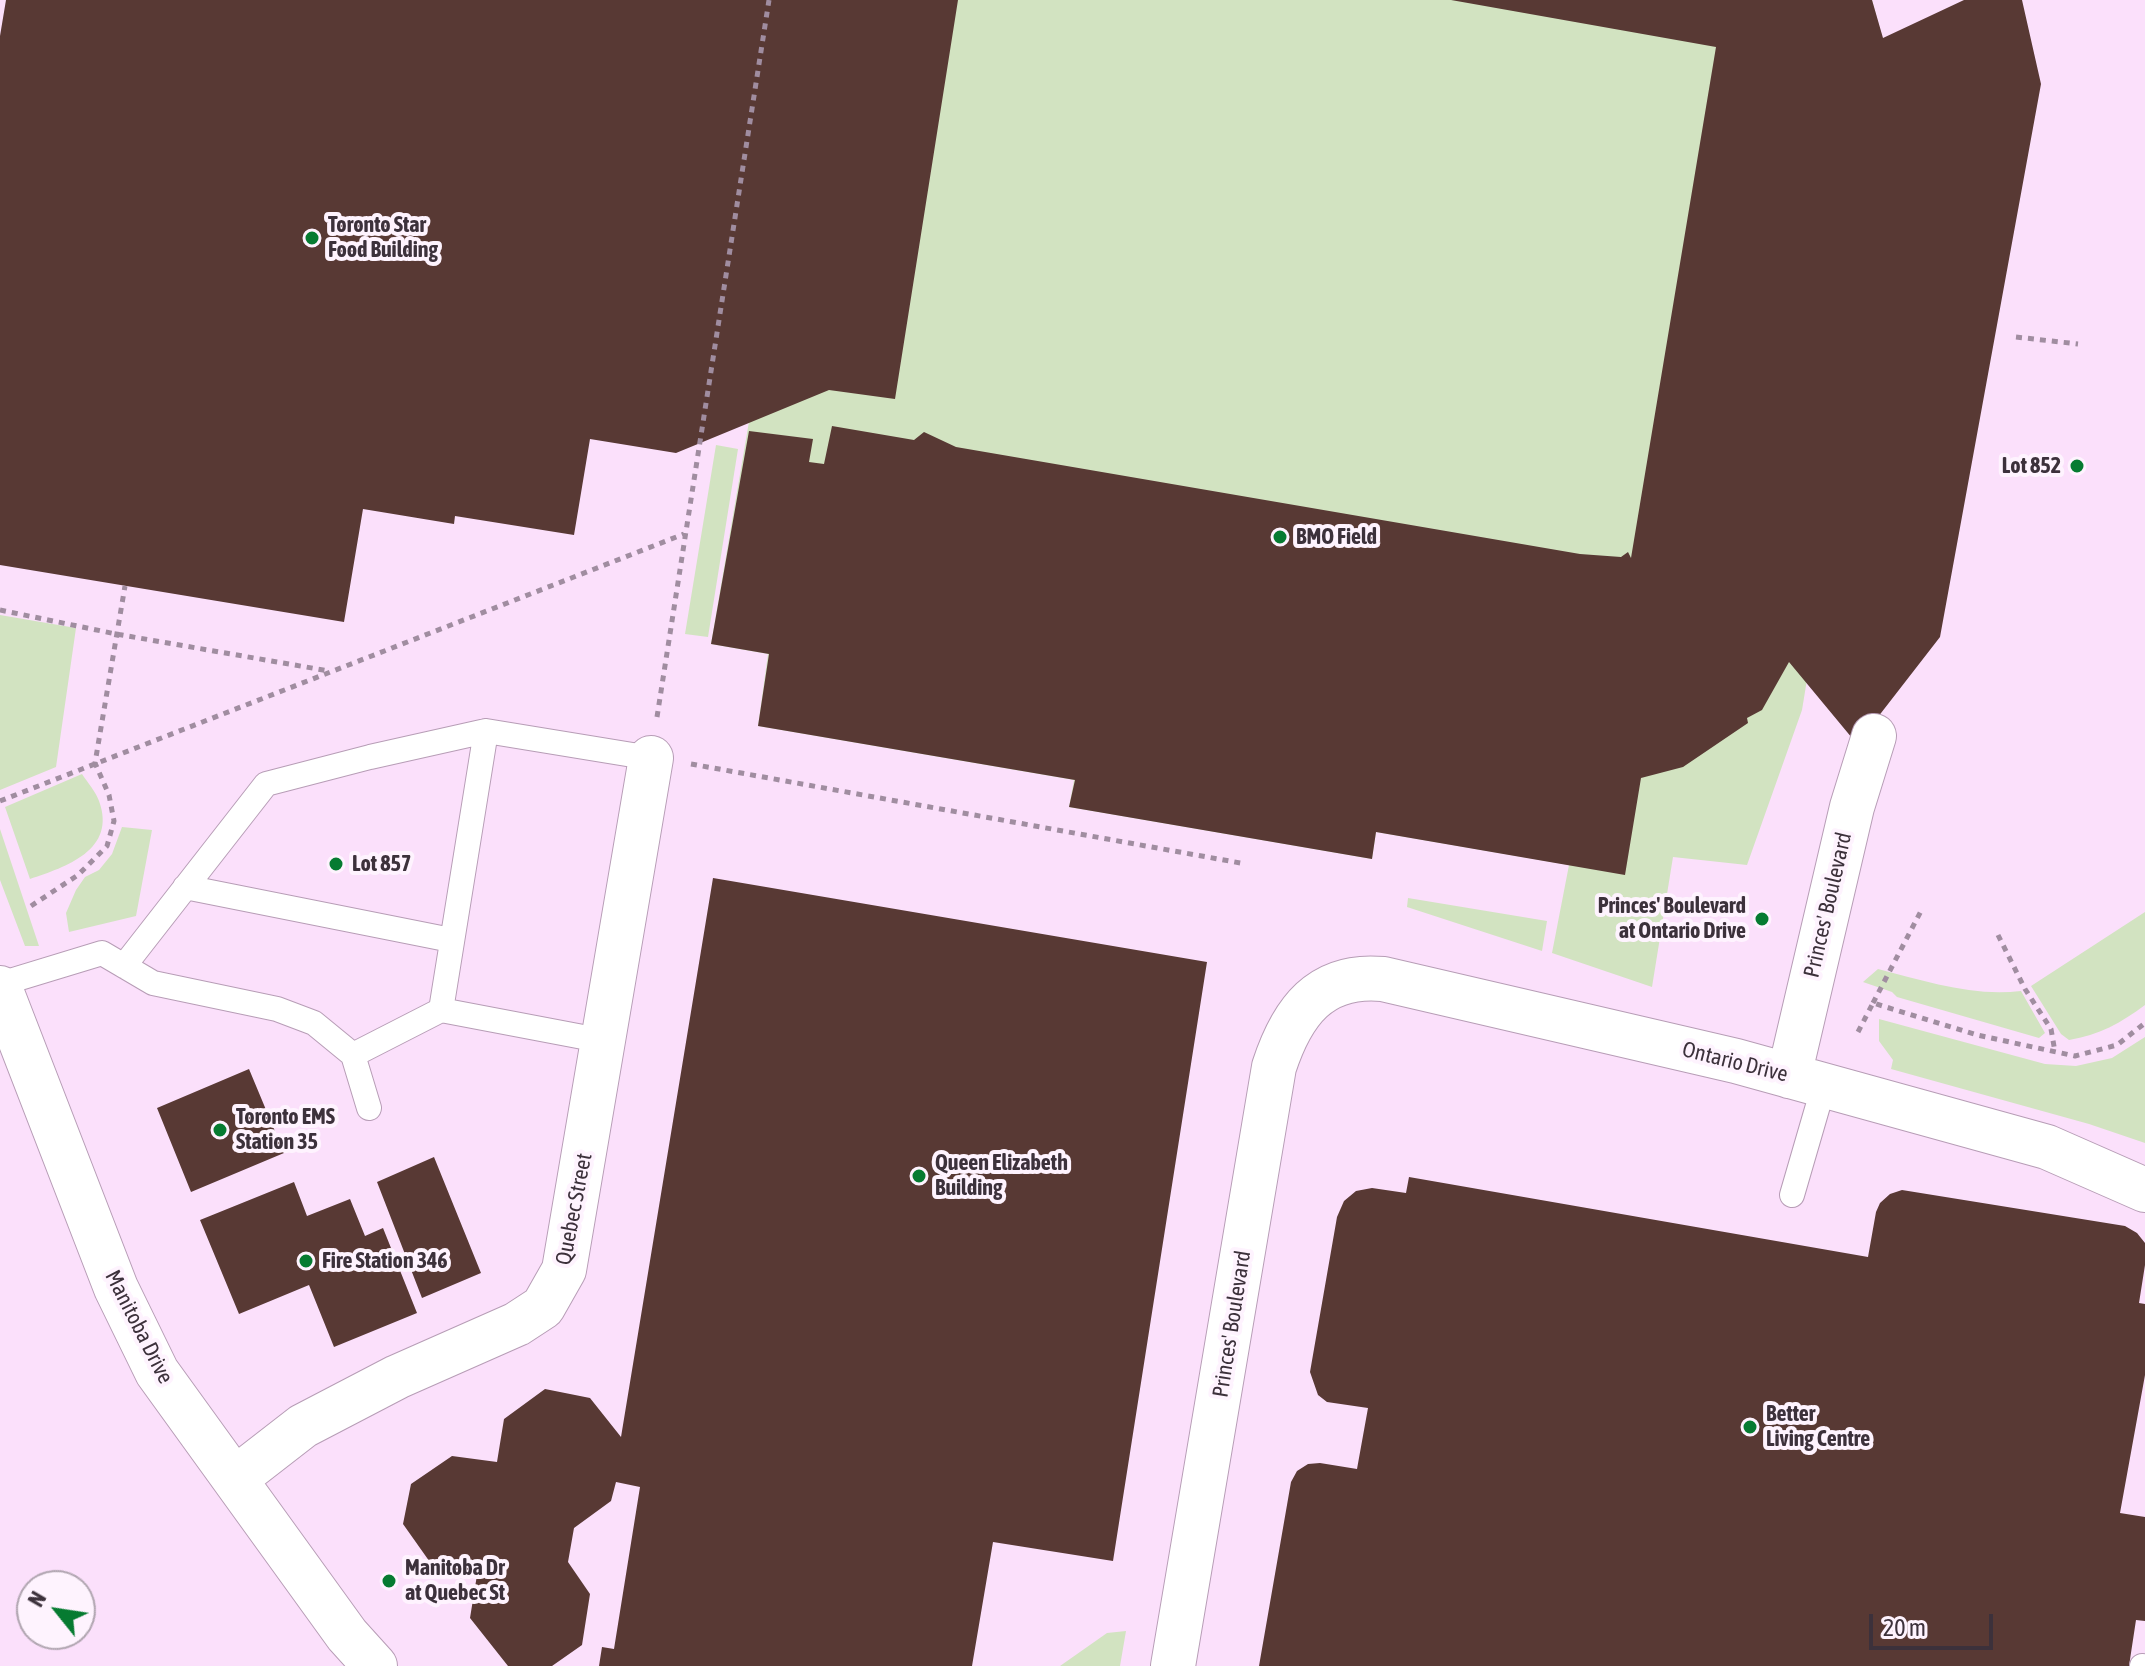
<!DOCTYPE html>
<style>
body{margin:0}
#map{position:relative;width:2145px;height:1666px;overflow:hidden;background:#fbe0fb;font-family:"Asap Condensed",sans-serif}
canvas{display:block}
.north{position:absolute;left:16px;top:1570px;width:80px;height:80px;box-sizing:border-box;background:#fef3fe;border:2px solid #b0a5b0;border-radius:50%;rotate:300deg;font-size:22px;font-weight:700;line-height:32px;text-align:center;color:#3c313b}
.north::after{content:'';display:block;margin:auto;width:28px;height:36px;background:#067b31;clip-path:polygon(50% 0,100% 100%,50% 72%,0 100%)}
.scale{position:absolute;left:1869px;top:1614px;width:124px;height:36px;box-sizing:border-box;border:4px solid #3c313b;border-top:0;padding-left:10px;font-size:24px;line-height:28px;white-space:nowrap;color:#3c313b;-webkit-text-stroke:6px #fef3fe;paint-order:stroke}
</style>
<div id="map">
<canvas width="2145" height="1666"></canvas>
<div class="north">N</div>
<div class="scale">20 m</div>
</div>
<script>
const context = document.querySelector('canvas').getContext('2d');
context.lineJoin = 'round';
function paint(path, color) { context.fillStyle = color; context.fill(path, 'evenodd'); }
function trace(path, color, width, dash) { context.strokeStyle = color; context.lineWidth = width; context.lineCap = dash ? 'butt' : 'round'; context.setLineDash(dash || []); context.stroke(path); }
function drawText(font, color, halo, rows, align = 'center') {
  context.font = font + ' "Asap Condensed",sans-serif'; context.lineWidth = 8; context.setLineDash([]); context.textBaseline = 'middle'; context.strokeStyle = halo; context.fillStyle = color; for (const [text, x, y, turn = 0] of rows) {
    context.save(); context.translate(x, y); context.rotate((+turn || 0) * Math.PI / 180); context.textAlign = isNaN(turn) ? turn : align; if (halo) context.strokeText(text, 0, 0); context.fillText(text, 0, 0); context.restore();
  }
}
const green = new Path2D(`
 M821 0H1872L1901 106 1802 710 1747 865 1673 857 1652 987 1552 953 1569 865 1376 832 1372 859 1069 807 1074 780 758 726 768 654 711 644Z
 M716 445 738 449 708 637 685 634Z
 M0 615 76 628 56 767 0 790Z
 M82 774C88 783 96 792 99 801 117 850 66 867 30 879L5 807Z
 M122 827 152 830 136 916 69 932 66 913 76 890 85 877 99 870 112 854Z
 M0 829 39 946H25L0 880Z
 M1408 898 1547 921 1542 951 1407 907Z
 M2145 912V1005C2121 1023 2099 1035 2069 1040L2061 1034 2031 986Z
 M1878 969C1925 981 1973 997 2021 991L2045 1033 2039 1038 1897 997 1892 992 1863 982Z
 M1879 1019 2045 1064 2076 1066 2112 1058 2145 1037V1143L2089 1124 1891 1069 1893 1060 1879 1041Z
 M1126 1631 1120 1666H1060L1107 1633Z`);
const building = new Path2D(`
 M6 0H958L895 399 829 390 676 453 590 439 574 535 455 516 454 524 363 509 344 622 0 565V36Z
 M1451 0H1872L1883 38 1964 0H2022L2041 84 1940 637 1857 744 1789 662 1762 710 1747 718 1748 723 1683 767 1641 778 1625 875 1376 832 1372 859 1069 807 1075 780 758 726 769 654 711 644 749 431 813 439 809 462 824 464 832 426 914 440 924 432 956 447 1580 554 1621 557 1628 552 1631 558 1716 47Z
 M713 878 1207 962 1113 1561 993 1542 972 1666H599L602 1647 614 1649 640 1487 616 1482 611 1501 574 1528 568 1562 590 1594 582 1645 552 1666H508L470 1618 477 1575 432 1565 403 1524 411 1484 452 1456 497 1462 504 1419 545 1389 590 1398 621 1437Z
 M249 1069 284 1153 191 1192 157 1108Z
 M434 1157 481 1273 422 1298 377 1182Z
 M1409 1177 1868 1257 1876 1212 1880 1203 1890 1194 1902 1190 2125 1226 2137 1233 2145 1243V1265L2139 1303 2145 1304V1375L2120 1513 2145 1517V1621L2136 1620 2129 1666H1259L1291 1482 1297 1471 1308 1464 1320 1463 1357 1469 1368 1408 1327 1402 1318 1395 1310 1372 1337 1217 1344 1201 1356 1191 1372 1188 1406 1193Z
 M294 1182 307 1216 350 1199 365 1236 383 1228 417 1313 334 1347 309 1285 239 1314 200 1220Z`);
const path = new Path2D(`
 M2016 337 2078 344
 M0 610 116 634 329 671
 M657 717 769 0
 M691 764 1246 864
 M0 801 684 534
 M31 906 78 875 107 846 114 821 109 795 95 763 125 586
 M1998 935 2025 989 2051 1029 2055 1052
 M1873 1003 1921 911
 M1858 1032 1873 1003 1977 1035 2075 1056 2117 1045 2145 1023`);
const lane = new Path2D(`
 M486 731 441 1010 604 1041
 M185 887 451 940
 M124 966 266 784 370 757 486 731 651 758
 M0 984 102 953 153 983 277 1009 314 1023 353 1055 369 1108
 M353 1055 441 1010
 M1792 1195 1824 1085
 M2142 1666H2143`);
const secondary = new Path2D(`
 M0 988 116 1288 157 1372 347 1635 375 1666
 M1789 1076 1852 807 1874 736
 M236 1478 303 1426 397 1377 517 1324 543 1307 564 1270 651 758
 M1173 1666 1274 1067C1292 1012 1320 973 1383 979L1736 1061 2047 1147 2145 1190`);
const markers = [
 [312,238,8,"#067b31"],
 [2077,466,8,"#067b31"],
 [1280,537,8,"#067b31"],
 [336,864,8,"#067b31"],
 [1762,919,8,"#067b31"],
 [220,1130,8,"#067b31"],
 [919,1176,8,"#067b31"],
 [306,1261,8,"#067b31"],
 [1750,1427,8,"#067b31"],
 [389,1581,8,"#067b31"]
];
const poiNames = [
 ["Toronto Star",328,225],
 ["Food Building",328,250],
 ["Lot 852",2061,466,"right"],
 ["BMO Field",1296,537],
 ["Lot 857",352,864],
 ["Princes' Boulevard",1746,906,"right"],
 ["at Ontario Drive",1746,931,"right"],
 ["Toronto EMS",236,1117],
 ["Station 35",236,1142],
 ["Queen Elizabeth",935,1163],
 ["Building",935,1188],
 ["Fire Station 346",322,1261],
 ["Better",1766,1414],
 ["Living Centre",1766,1439],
 ["Manitoba Dr",405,1568],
 ["at Quebec St",405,1593]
];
const streetNames = [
 ["Princes' Boulevard",1828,905,-77],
 ["Ontario Drive",1735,1062,14],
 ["Quebec Street",574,1209,-79],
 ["Princes' Boulevard",1232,1324,-81],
 ["Manitoba Drive",139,1327,63]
];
paint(green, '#d2e3c1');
paint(building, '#583934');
trace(lane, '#b79db6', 26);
trace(secondary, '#b79db6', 46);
trace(path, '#a08da0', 5, [6, 6]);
trace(lane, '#fff', 24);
trace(secondary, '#fff', 44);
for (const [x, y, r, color] of markers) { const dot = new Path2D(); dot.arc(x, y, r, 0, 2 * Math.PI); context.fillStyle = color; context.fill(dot); trace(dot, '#fef3fe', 3); }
drawText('bold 22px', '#3c313b', '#fef3fe', poiNames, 'left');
drawText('22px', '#3c313b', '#fef3fe', streetNames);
</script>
